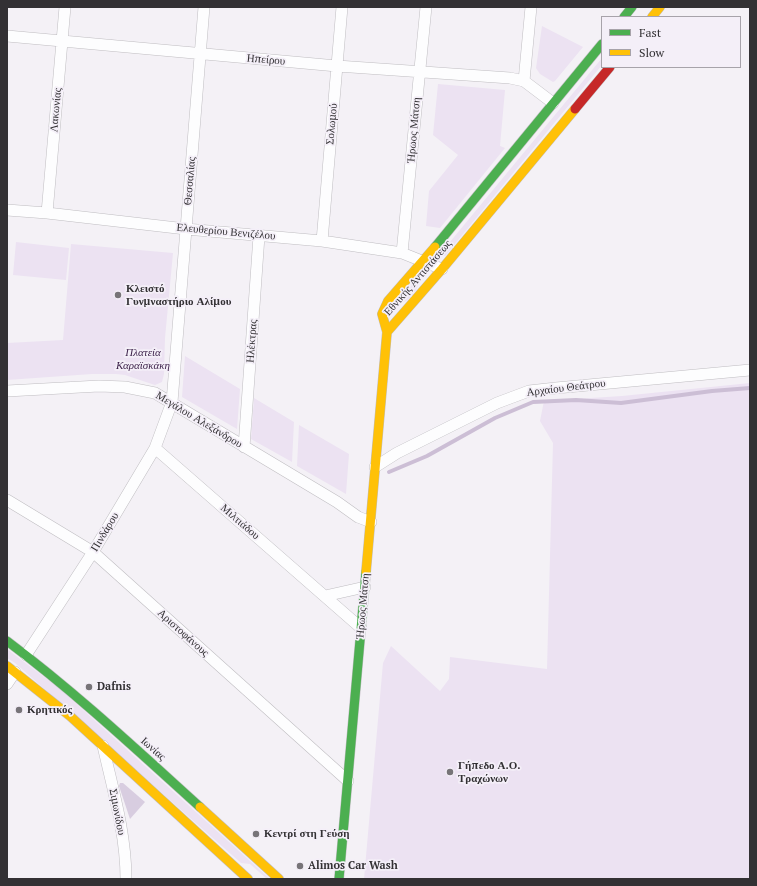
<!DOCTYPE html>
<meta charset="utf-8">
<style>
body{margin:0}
#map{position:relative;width:757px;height:886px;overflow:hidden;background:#f4f1f6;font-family:"PT Serif",serif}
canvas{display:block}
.frame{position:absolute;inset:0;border:8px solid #333134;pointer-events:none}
.legend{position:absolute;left:601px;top:16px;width:140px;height:52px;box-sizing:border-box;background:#f4eff8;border:1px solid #a7a3aa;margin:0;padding:5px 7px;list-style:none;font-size:12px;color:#333134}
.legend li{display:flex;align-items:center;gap:8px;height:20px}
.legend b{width:20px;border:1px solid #a7a3aa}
</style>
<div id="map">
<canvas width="757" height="886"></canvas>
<div class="frame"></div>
<ul class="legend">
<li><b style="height:5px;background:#4caf50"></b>Fast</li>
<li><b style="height:5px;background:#ffc107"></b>Slow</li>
</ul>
</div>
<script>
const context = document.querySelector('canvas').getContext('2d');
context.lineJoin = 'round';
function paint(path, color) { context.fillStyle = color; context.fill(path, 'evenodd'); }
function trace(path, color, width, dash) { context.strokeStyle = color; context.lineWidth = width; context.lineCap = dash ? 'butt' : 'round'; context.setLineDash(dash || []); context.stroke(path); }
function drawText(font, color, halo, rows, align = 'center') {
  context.font = font + ' "PT Serif",serif'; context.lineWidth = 3.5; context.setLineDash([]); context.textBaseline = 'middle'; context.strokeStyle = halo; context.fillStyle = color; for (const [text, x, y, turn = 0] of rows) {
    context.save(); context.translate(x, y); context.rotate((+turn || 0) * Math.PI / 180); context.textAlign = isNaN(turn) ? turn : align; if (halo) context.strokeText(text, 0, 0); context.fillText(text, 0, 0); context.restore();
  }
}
const green = new Path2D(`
 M542 26 583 47 555 81 553 82 540 74 536 68Z
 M602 58V65L445 256H440V254Z
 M438 84 505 90 500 146 505 148 440 228 426 226 429 191 458 155 433 135Z
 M16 242 69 248 66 280 13 275Z
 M71 244 173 253 165 338 164 374 162 382 155 385 125 375 116 374H92L7 380V343L63 340Z
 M417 279 419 280C419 289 410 300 402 303L399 300Z
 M185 356 240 389 237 429 182 397Z
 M750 383V879H364L383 663 391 646 440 691 449 679 450 657 547 669 553 443 540 421 544 401 622 396Z
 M254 398 294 422 292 462 251 439Z
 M299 425 349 454 346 494 297 466Z
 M7 649 60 689 270 879H267L250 864 241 863 15 663 7 658Z`);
const forest = new Path2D(`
 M120 783H123L145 802 130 819 119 786Z`);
const stream = new Path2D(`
 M389 472 427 456 495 418 533 402 576 400 621 403 712 391 750 388`);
const street = new Path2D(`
 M531 7 524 81 553 103
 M7 36 337 66 510 78 524 81
 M7 210 47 213 186 229 322 241 402 253 442 269
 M47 213 65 7
 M322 241 342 7
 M402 253 426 7
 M7 391 99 386 125 387 155 393 337 502 358 517 371 522
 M244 447 259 236
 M155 448 361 628
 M375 467 397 453 497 403 529 391 556 388 750 370
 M7 500 93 552 348 781
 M325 596 365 587
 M26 655 93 552 155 448 172 402 204 7
 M7 684 15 672
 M103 746C113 790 126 834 126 879`);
const fast = new Path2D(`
 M624 17 632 7
 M435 247 602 44
 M7 641C75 692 137 750 200 807
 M339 879 366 572`);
const slow = new Path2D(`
 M652 17 660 7
 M387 332 442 269 575 109
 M366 572 387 332 382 314 388 301 435 247
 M7 666 70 716 248 879
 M200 807 279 879`);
const jam = new Path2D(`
 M575 109 610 67`);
const markers = [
 [118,295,4,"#777478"],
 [89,687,4,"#777478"],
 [19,710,4,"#777478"],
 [450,772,4,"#777478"],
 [256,834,4,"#777478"],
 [300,866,4,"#777478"]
];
const streetNames = [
 ["Ηπείρου",266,60,5],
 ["Λακωνίας",56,110,-85],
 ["Σολωμού",332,124,-85],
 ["Ήρωος Μάτση",414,130,-85],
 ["Θεσσαλίας",190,181,-85],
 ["Ελευθερίου Βενιζέλου",226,232,5],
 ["Εθνικής Αντιστάσεως",418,278,-49],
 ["Ηλέκτρας",252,341,-86],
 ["Αρχαίου Θεάτρου",566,388,-7],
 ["Μεγάλου Αλεξάνδρου",199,420,31],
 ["Μιλτιάδου",240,522,41],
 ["Πινδάρου",105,532,-59],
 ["Ήρωος Μάτση",363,606,-85],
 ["Αριστοφάνους",183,633,42],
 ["Ιωνίας",153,749,42],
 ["Σιμωνίδου",117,812,79]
];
const poiNames = [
 ["Κλειστό",126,289],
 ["Γυνμναστήριο Αλίμου",126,302],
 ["Dafnis",97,687],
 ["Κρητικός",27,710],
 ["Γήπεδο Α.Ο.",458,766],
 ["Τραχώνων",458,779],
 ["Κεντρί στη Γεύση",264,834],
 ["Alimos Car Wash",308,866]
];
const parkNames = [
 ["Πλατεία",143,353],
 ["Καραϊσκάκη",143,366]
];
paint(green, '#ece2f2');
paint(forest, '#d8cde0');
trace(stream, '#ccbed5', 4);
trace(street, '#bfbdc1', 12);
trace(fast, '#bfbdc1', 10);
trace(slow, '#bfbdc1', 10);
trace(jam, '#bfbdc1', 10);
trace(street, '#fdfdfe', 11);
trace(fast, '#4caf50', 9);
trace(slow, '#ffc107', 9);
trace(jam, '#c62828', 9);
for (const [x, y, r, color] of markers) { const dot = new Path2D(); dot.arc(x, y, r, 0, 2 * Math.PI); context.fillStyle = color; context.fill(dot); trace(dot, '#f4eff8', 1.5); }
drawText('11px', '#333134', '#f4eff8', streetNames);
drawText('bold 11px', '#333134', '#f4eff8', poiNames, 'left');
drawText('italic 11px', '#3a1f48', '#f4eff8', parkNames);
</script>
